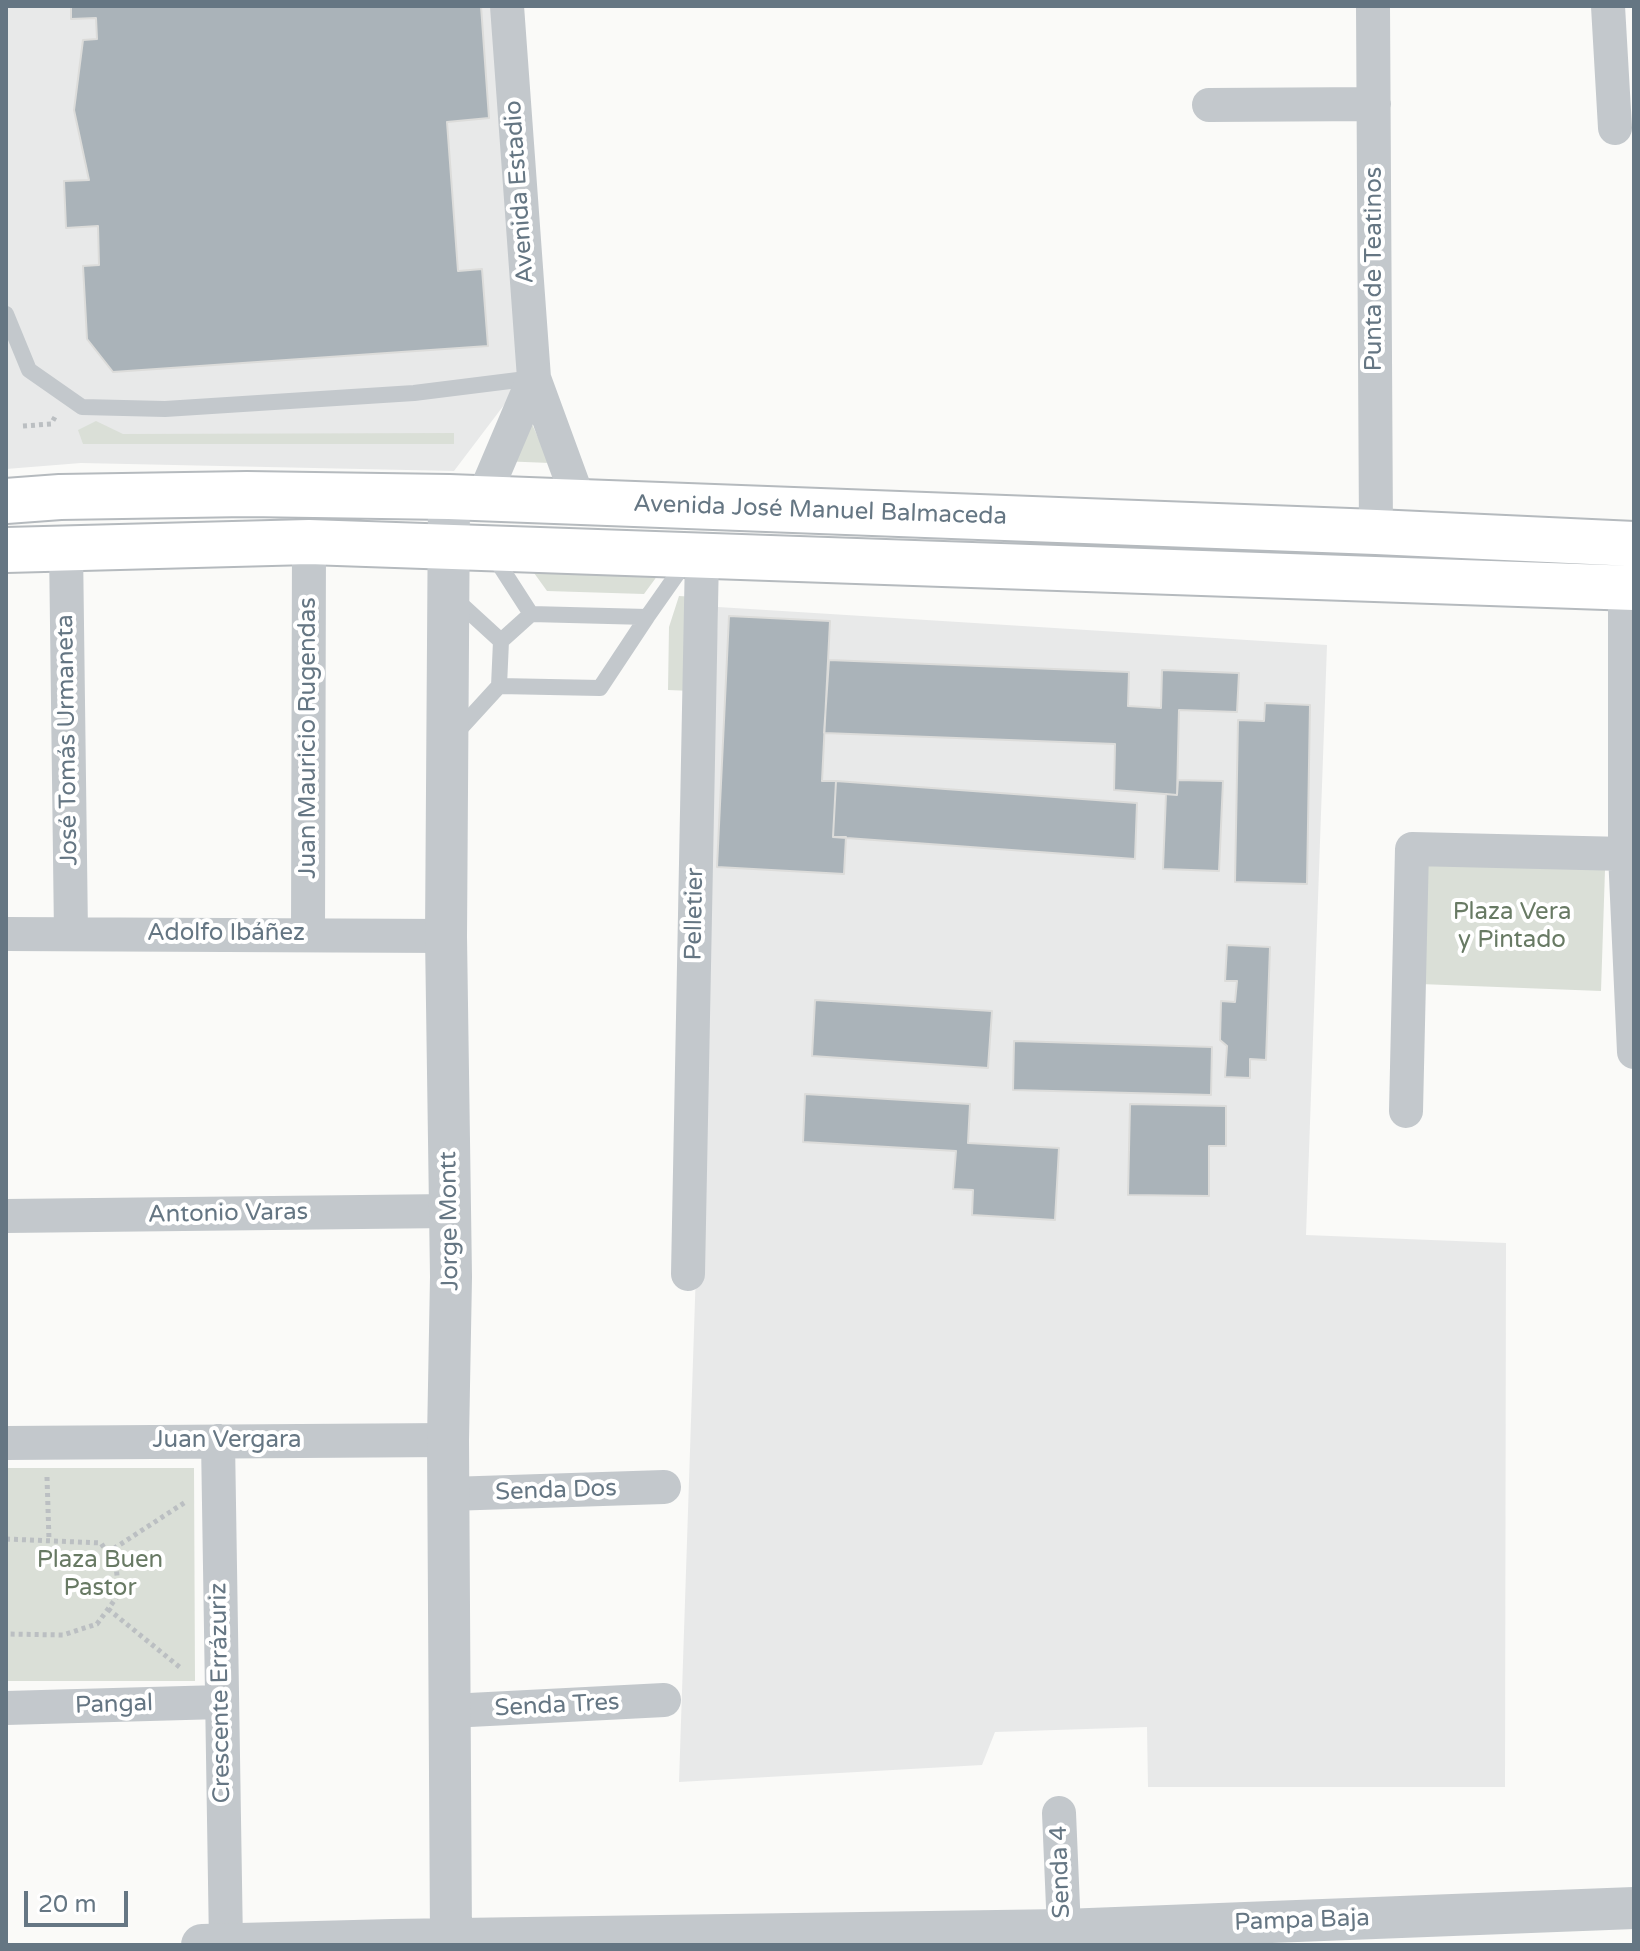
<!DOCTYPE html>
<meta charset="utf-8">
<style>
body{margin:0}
#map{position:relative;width:1640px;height:1951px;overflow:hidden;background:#fafaf8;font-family:"Varela Round",sans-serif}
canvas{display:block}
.frame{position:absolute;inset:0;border:8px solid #657683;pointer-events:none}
.scale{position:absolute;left:24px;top:1891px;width:104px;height:36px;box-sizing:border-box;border:4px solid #657683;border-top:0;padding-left:10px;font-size:24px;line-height:28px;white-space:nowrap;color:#657683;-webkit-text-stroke:6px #fff;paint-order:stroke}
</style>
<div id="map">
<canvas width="1640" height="1951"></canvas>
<div class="frame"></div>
<div class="scale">20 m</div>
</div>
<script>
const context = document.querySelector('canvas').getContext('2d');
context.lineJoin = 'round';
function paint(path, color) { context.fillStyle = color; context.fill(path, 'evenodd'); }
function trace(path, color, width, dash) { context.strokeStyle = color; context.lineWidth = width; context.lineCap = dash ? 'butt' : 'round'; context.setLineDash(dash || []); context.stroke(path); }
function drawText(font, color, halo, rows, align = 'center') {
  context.font = font + ' "Varela Round",sans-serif'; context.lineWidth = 8; context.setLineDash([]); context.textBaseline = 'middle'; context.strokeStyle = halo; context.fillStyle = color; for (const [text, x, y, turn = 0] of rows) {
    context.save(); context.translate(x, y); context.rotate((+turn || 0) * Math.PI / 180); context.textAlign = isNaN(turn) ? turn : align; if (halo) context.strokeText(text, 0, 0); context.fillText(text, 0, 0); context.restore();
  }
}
const built = new Path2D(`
 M6 6H492L529 372 454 471 81 463 6 469Z
 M718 607 1327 645 1306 1235 1506 1243 1505 1787H1148L1147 1727 995 1732 982 1765 679 1782Z`);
const green = new Path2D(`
 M524 407 550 463 500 461Z
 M96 421 123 434 454 433V444H83L78 430Z
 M524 559 666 564 644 594 547 591Z
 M679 596 696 597 692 691 668 690 669 627Z
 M1423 864 1605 870 1601 991 1420 984Z
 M6 1468H194L195 1681H6Z`);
const building = new Path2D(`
 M71 6H481L489 118 447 122 458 271 482 269 488 346 113 372 87 339 83 266 99 265 98 226 66 228 64 181 89 180 74 110 83 40 97 39 96 18 71 19Z
 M729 616 830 621 822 781H836L833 837H846L844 874 717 867Z
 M829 660 1129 672 1128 706 1161 708 1162 670 1239 673 1237 712 1179 710 1177 795 1114 790 1115 744 824 733Z
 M1265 703 1310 705 1307 884 1235 882 1238 720 1264 721Z
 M1178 780 1223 781 1219 871 1163 869 1166 794 1177 795Z
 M836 781 1137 803 1135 859 833 837Z
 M1227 945 1270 947 1266 1060 1250 1059V1078L1225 1077 1227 1046 1220 1040 1221 1001 1235 1002 1237 981H1225Z
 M815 1000 992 1011 988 1068 812 1056Z
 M1014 1041 1212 1047 1211 1095 1013 1090Z
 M805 1094 970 1104 968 1143 1059 1148 1055 1220 972 1215 973 1190 953 1189 956 1151 803 1142Z
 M1130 1104 1226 1106V1146H1209V1196L1128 1195Z`);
const path = new Path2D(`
 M23 426 51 424 55 417
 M47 1477 49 1540
 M6 1539 101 1543 116 1566 119 1594 97 1624 63 1635 6 1634
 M107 1553 187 1501
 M108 1609 182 1669`);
const service = new Path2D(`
 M6 314 29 370 82 407 165 409 414 393 534 378
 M493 555 531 614 647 617 687 560
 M454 598 501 641 499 686 456 733
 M501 641 531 614
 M499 686 600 688 647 617`);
const minor = new Path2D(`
 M507 6 534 378 579 501
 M1373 6 1376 532
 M1608 6 1615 128
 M1209 105 1374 104
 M483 498 534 378
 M66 547 71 934
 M1625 564V854L1634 1052
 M6 934 446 936
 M308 934 309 542
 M1406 1111 1412 849 1625 854
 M6 1216 450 1211
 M688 1274 702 555
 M218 1441 226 1945
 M6 1443 448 1440
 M449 1494 664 1487
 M6 1708 221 1702
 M450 1711 664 1700
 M1059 1813 1064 1930`);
const tertiary = new Path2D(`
 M449 497 446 936 451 1277 448 1440 451 1940
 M202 1945 392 1940 1064 1930 1634 1908`);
const primary = new Path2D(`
 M6 501 60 497 247 494 449 497 1376 532 1634 544
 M6 550 309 542 1634 588`);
const streetNames = [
 ["Avenida Estadio",520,192,-94],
 ["Punta de Teatinos",1375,269,-90],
 ["Avenida José Manuel Balmaceda",820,511,2],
 ["Juan Mauricio Rugendas",309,738,-90],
 ["José Tomás Urmaneta",68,740,-91],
 ["Pelletier",695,914,-89],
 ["Adolfo Ibáñez",226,934],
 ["Antonio Varas",228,1214,-1],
 ["Jorge Montt",450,1221,-91],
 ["Juan Vergara",227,1441],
 ["Senda Dos",556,1491,-2],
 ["Crescente Errázuriz",221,1693,-91],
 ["Pangal",114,1705,-2],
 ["Senda Tres",557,1706,-3],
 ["Senda 4",1061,1872,-92],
 ["Pampa Baja",1302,1921,-2]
];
const parkNames = [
 ["Plaza Vera",1512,913],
 ["y Pintado",1512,941],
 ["Plaza Buen",100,1561],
 ["Pastor",100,1589]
];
paint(built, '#e8e9e9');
paint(green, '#dadfd7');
paint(building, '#aab3b9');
trace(building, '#dcdcda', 2);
trace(primary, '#b5babe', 48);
trace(path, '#bbbfc2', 5, [4, 4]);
trace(service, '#c3c8cc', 16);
trace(minor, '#c3c8cc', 34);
trace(tertiary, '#c3c8cc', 42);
trace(primary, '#fff', 44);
drawText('24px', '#657683', '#fff', streetNames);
drawText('24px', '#687a64', '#fff', parkNames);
</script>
